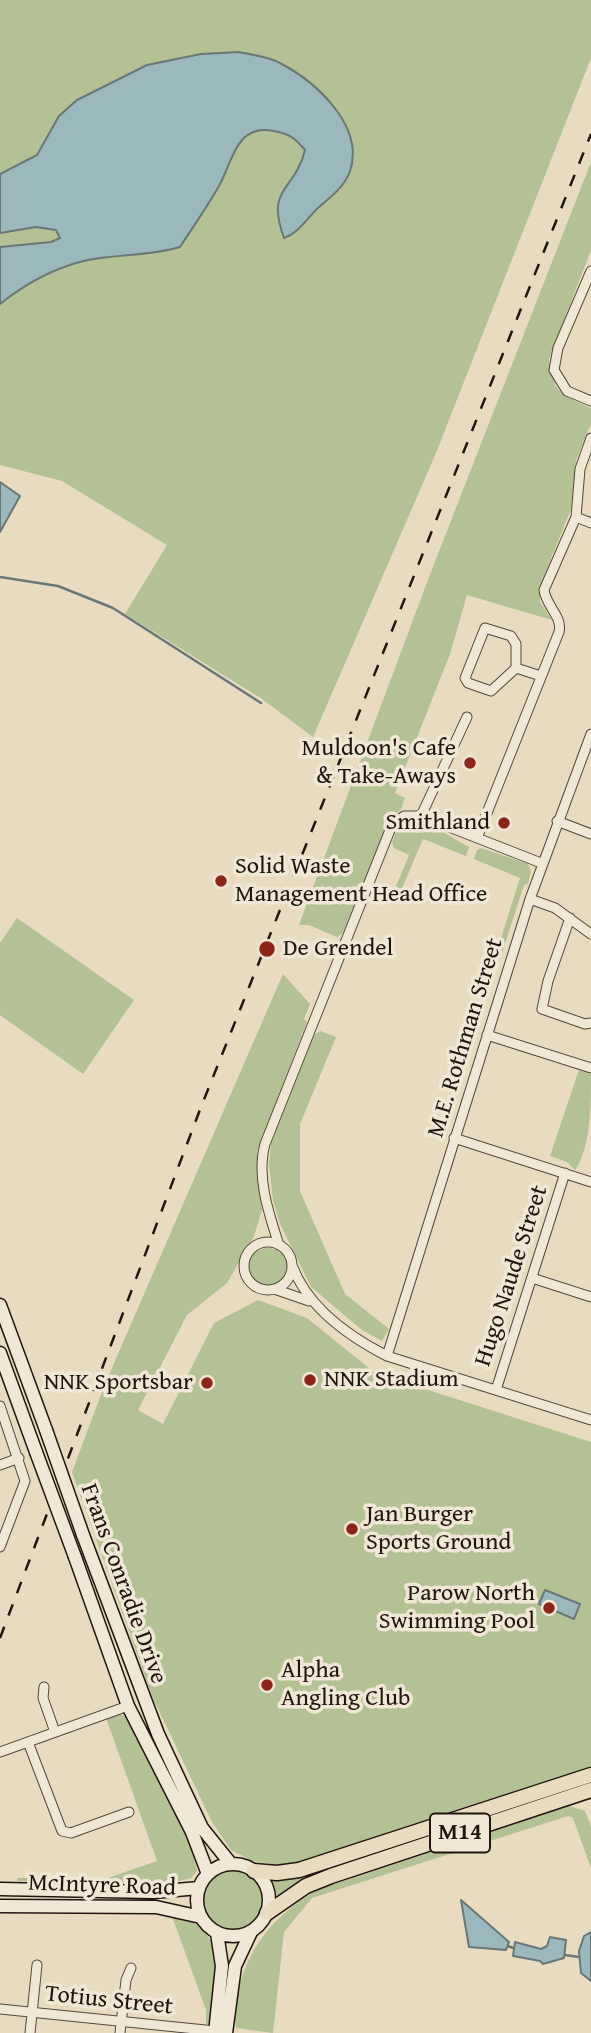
<!DOCTYPE html>
<style>
body{margin:0}
canvas{display:block;background:#e8dbbf}
</style>
<canvas width="591" height="2033"></canvas>
<script>
const context = document.querySelector('canvas').getContext('2d');
context.lineJoin = 'round';
function paint(path, color) { context.fillStyle = color; context.fill(path, 'evenodd'); }
function trace(path, color, width, dash) { context.strokeStyle = color; context.lineWidth = width; context.lineCap = dash ? 'butt' : 'round'; context.setLineDash(dash || []); context.stroke(path); }
function drawText(font, color, halo, rows, align = 'center') {
  context.font = font + ' "Gentium Book Plus",serif'; context.lineWidth = 7; context.setLineDash([]); context.textBaseline = 'middle'; context.strokeStyle = halo; context.fillStyle = color; for (const [text, x, y, turn = 0] of rows) {
    context.save(); context.translate(x, y); context.rotate((+turn || 0) * Math.PI / 180); context.textAlign = isNaN(turn) ? turn : align; if (halo) context.strokeText(text, 0, 0); context.fillText(text, 0, 0); context.restore();
  }
}
const green = new Path2D(`
 M0 0H591V58L436 453 313 737 262 699 125 614 167 545 62 481 0 465Z
 M591 162V250L549 359 555 385 563 395 591 408V424L576 460 571 509 540 586V602L552 620 467 595 450 654 395 793 405 798 401 809 390 819 343 933 337 937 309 925H299L429 577Z
 M410 820 432 826 469 847 466 856 423 839 400 893 391 904 389 903 409 855 394 848 392 842 397 828Z
 M481 848 528 864 531 871 528 884 524 885 500 959 495 957 520 878 474 859 477 850Z
 M17 918 134 1000 83 1074 0 1015V943Z
 M283 974 310 1004 304 1019 307 1022 257 1151 262 1210 254 1236 227 1283 187 1315 138 1410 163 1424 214 1323 258 1300 307 1318 375 1373 591 1442V1766L299 1862 275 1865 250 1860 231 1850 212 1822 152 1696 72 1472 105 1384Z
 M320 1031 336 1037 300 1124V1191L345 1294 389 1329 382 1341 362 1330 311 1287 280 1224 273 1200 269 1164 271 1144 314 1035Z
 M579 1070 591 1074C591 1104 591 1147 575 1170L567 1162 550 1156Z
 M249 1267a19 19 0 1 1 38 0a19 19 0 1 1-38 0Z
 M119 1714 127 1717 190 1838 197 1871 191 1878 172 1883 17 1881 18 1878 105 1879 157 1861 106 1718Z
 M569 1806 585 1811 591 1826V1868L573 1818 568 1816 312 1898 284 1932 273 2033 236 2028C234 2020 236 2010 237 2001 244 1949 275 1914 319 1889Z
 M456 1827 275 1901 268 1879Z
 M204 1900a29 29 0 1 1 58 0a29 29 0 1 1-58 0Z
 M175 1915C231 1932 215 1975 211 2020L206 2025V2010L173 1919Z`);
const water = new Path2D(`
 M239 52C252 55 268 56 280 63 316 82 365 126 350 171 345 186 331 197 319 207 307 218 299 233 284 238 265 186 295 192 305 150 295 138 290 134 274 131 236 123 233 161 219 186 207 207 193 227 180 247 150 256 119 254 88 260 56 267 25 284 0 304V247L51 242 60 238 56 230 36 227 0 233V174L37 155 59 116 77 100 147 65 201 54Z
 M0 482 20 496 0 532Z
 M545 1590 580 1604 574 1619 539 1604Z
 M461 1900 509 1942 506 1950 469 1947Z
 M591 1932V1981L581 1973 579 1951 584 1936Z
 M550 1937 566 1940 564 1958 543 1964 540 1961 513 1956 515 1942 541 1949 547 1946Z`);
const stream = new Path2D(`
 M0 577 58 586 113 608 261 703
 M508 1946 513 1948
 M565 1955 579 1957`);
const street = new Path2D(`
 M591 271 558 348 554 370 567 391 591 401
 M576 517 591 523
 M485 628 511 636 516 644V668L491 691 468 683 465 678Z
 M516 668 541 676
 M421 816 467 717
 M557 821 591 834
 M477 838 559 632C563 617 546 606 544 590L576 517 580 469 591 438
 M530 899 555 908 591 934
 M570 918 548 981 542 1009 585 1024 591 1023
 M487 1035 591 1068
 M454 1138 591 1182
 M244 1266a24 24 0 1 1 48 0a24 24 0 1 1-48 0Z
 M279 1245C269 1214 256 1177 265 1144L392 825 404 816H421L541 863
 M292 1265C307 1307 348 1336 387 1356L591 1420
 M532 1278 591 1297
 M277 1290 309 1301
 M387 1356 530 899 591 734
 M496 1390 565 1173
 M0 1406 25 1481 0 1547
 M0 1465 19 1458
 M44 1687 43 1698 55 1732
 M28 1742 62 1831 71 1833 129 1812
 M0 1752 128 1706
 M0 2009 215 2031
 M30 2033 37 1965
 M120 2033 126 1980 131 1968`);
const secondary = new Path2D(`
 M0 1305 46 1430
 M0 1353 36 1452
 M83 1535 158 1734 202 1828 231 1864
 M75 1557 128 1706 192 1832 208 1874
 M197 1900a36 36 0 1 1 72 0a36 36 0 1 1-72 0Z
 M0 1889 153 1892 199 1888
 M0 1906 156 1907 201 1917
 M215 2033 222 1966 217 1933
 M226 2033 235 1966 251 1932`);
const primary = new Path2D(`
 M254 1871 277 1873 299 1870 591 1775
 M267 1913 306 1886 331 1876 591 1790`);
const rail = new Path2D(`
 M0 1638 201 1107 591 134`);
const secondaryBridge = new Path2D(`
 M46 1430 83 1535
 M36 1452 75 1557`);
const markers = [
 [470,763,7,"#8f2418"],
 [504,823,7,"#8f2418"],
 [221,881,7,"#8f2418"],
 [267,949,9,"#8f2418"],
 [310,1380,7,"#8f2418"],
 [207,1383,7,"#8f2418"],
 [352,1529,7,"#8f2418"],
 [549,1608,7,"#8f2418"],
 [267,1685,7,"#8f2418"]
];
const shields = [
 [460,1833,60]
];
const shieldNames = [
 ["M14",460,1833]
];
const poiNames = [
 ["Muldoon's Cafe",456,749,"right"],
 ["& Take-Aways",456,777,"right"],
 ["Smithland",490,823,"right"],
 ["Solid Waste",235,867],
 ["Management Head Office",235,895],
 ["De Grendel",283,949],
 ["NNK Stadium",324,1380],
 ["NNK Sportsbar",193,1383,"right"],
 ["Jan Burger",366,1515],
 ["Sports Ground",366,1543],
 ["Parow North",535,1594,"right"],
 ["Swimming Pool",535,1622,"right"],
 ["Alpha",281,1671],
 ["Angling Club",281,1699]
];
const streetNames = [
 ["M.E. Rothman Street",466,1038,-73],
 ["Hugo Naude Street",512,1276,-72],
 ["Frans Conradie Drive",123,1584,70],
 ["McIntyre Road",102,1886,2],
 ["Totius Street",109,2001,6]
];
paint(green, '#b3c194');
paint(water, '#9bb8bc');
trace(water, '#6a7777', 2);
trace(stream, '#6a7777', 2.5);
trace(street, '#52473b', 11);
trace(secondary, '#20160f', 15);
trace(primary, '#20160f', 17);
trace(street, '#f0e8d5', 9);
trace(secondary, '#f0e8d5', 12);
trace(primary, '#e8dbbf', 14);
trace(rail, '#20160f', 2.5, [12, 12]);
trace(secondaryBridge, '#20160f', 15, []);
trace(secondaryBridge, '#f0e8d5', 12);
for (const [x, y, r, color] of markers) { const dot = new Path2D(); dot.arc(x, y, r, 0, 2 * Math.PI); context.fillStyle = color; context.fill(dot); trace(dot, '#f0e8d5', 2.5); }
for (const [x, y, w] of shields) { const box = new Path2D(); box.roundRect(x - w / 2, y - 19.5, w, 39, 5); context.fillStyle = '#f0e8d5'; context.fill(box); trace(box, '#20160f', 2); }
drawText('bold 23px', '#20160f', null, shieldNames);
drawText('24px', '#20160f', '#f0e8d5', poiNames, 'left');
drawText('24px', '#20160f', '#f0e8d5', streetNames);
</script>
